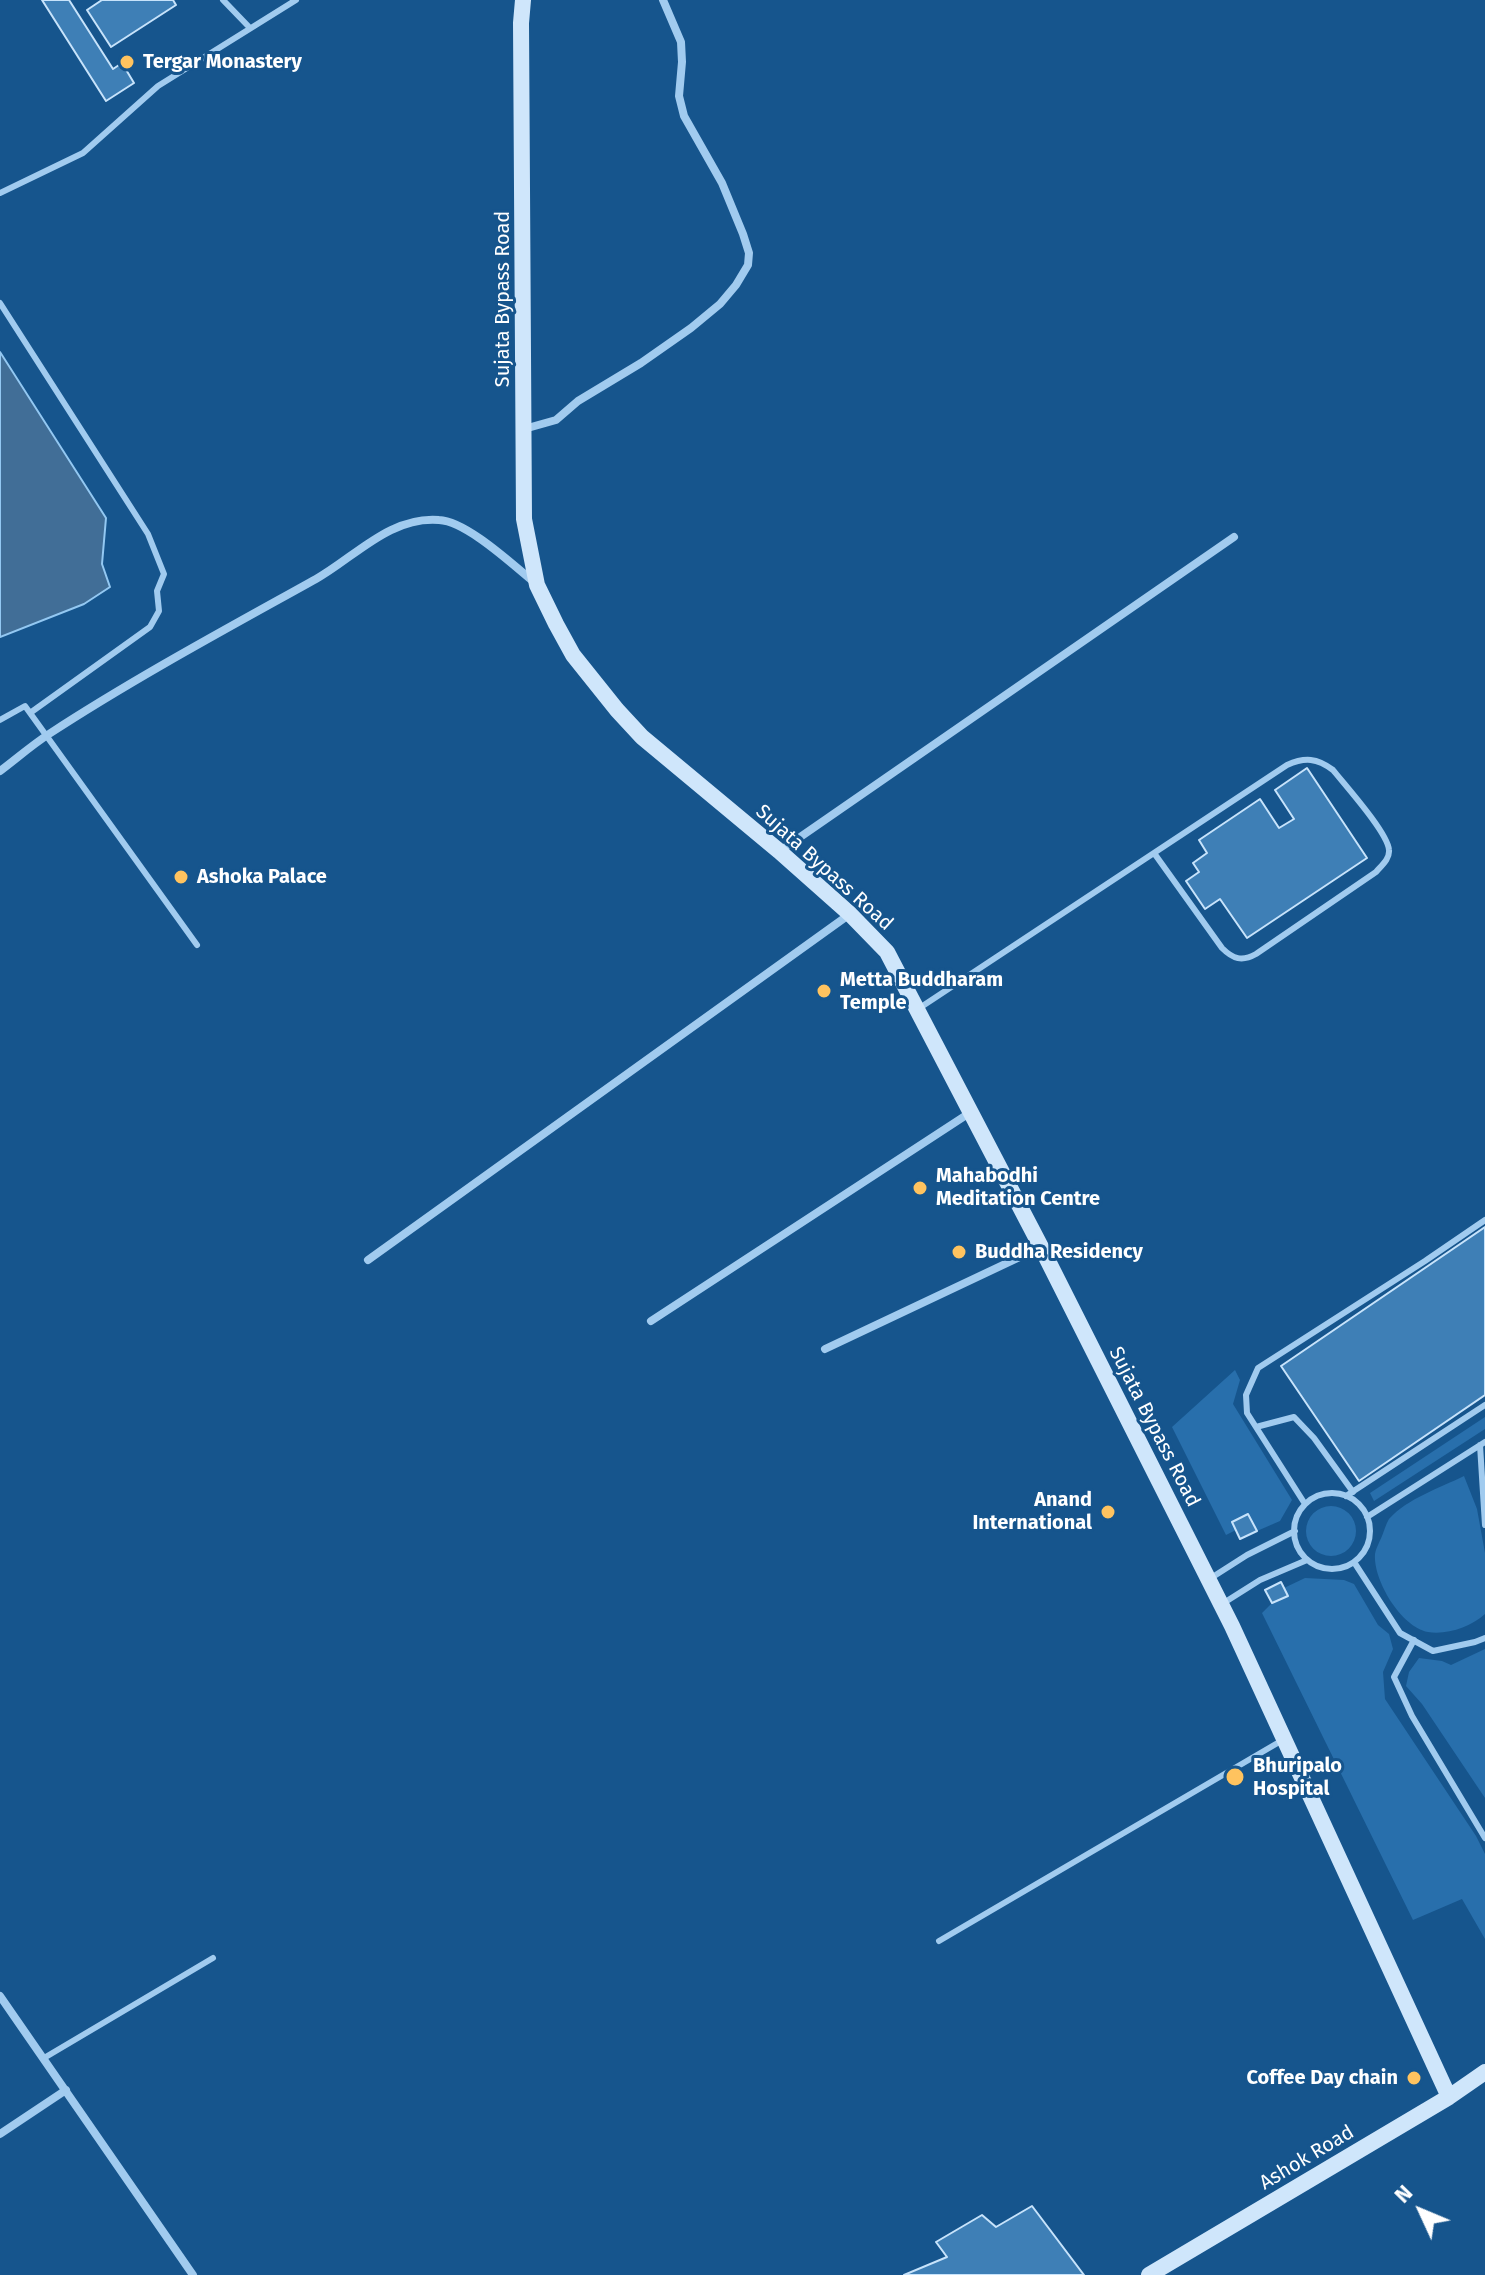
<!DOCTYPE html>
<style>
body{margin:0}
#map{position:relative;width:1485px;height:2275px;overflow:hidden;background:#16558d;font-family:"Fira Sans",sans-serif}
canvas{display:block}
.north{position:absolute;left:1381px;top:2171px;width:80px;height:80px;-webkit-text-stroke:6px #16558d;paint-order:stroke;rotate:314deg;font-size:22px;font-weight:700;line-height:32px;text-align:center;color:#fff}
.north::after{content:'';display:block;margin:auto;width:28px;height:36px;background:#fff;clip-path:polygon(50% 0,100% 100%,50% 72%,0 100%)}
</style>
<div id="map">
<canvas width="1485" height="2275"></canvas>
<div class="north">N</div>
</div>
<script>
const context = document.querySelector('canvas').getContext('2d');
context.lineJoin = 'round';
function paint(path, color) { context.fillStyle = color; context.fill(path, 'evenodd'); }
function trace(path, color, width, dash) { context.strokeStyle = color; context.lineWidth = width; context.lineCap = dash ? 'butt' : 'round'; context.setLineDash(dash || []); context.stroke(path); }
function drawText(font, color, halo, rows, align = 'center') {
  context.font = font + ' "Fira Sans",sans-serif'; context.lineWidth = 6; context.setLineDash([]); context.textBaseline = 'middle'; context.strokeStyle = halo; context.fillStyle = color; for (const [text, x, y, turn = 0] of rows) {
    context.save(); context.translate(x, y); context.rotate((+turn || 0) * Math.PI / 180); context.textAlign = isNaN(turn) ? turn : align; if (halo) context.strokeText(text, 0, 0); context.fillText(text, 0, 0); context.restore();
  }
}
const green = new Path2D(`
 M1235 1370 1240 1380 1233 1404 1292 1500 1280 1521 1257 1531 1248 1514 1232 1522 1236 1530 1226 1535 1172 1427Z
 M1485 1417V1429L1374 1501 1370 1493Z
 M1464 1476 1477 1509 1485 1553V1614C1471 1627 1447 1635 1428 1632 1401 1627 1373 1580 1375 1554 1376 1548 1380 1541 1382 1536 1384 1531 1386 1524 1389 1519 1408 1498 1440 1488 1464 1476Z
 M1306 1531a25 25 0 1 1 50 0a25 25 0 1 1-50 0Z
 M1305 1578 1344 1580 1354 1584 1378 1625 1389 1634 1393 1649 1383 1672 1385 1699 1476 1836 1485 1854V1939L1462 1899 1413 1920 1262 1613 1272 1603 1288 1596 1284 1588Z
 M1485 1649V1798L1422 1704 1406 1686 1409 1672 1419 1658 1442 1661 1451 1665Z`);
const water = new Path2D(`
 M0 352 106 518 102 564 110 587 84 604 0 637Z`);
const building = new Path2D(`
 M42 0H69L113 69 122 63 134 83 106 101Z
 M102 0H173L176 5 111 47 87 10Z
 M1307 768 1367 858 1247 938 1220 899 1205 909 1186 881 1199 872 1193 863 1207 853 1199 840 1260 799 1279 828 1294 819 1275 790Z
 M1485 1227V1395L1359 1481 1281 1366Z
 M1248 1514 1257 1531 1240 1539 1232 1522Z
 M1281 1582 1288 1596 1272 1603 1265 1590Z
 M1032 2206 1084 2275H904L947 2257 936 2242 982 2215 996 2227Z`);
const lane = new Path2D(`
 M223 0 250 28
 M0 193 83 153 158 86 296 0
 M0 303 148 534 164 574 157 591 159 611 150 627 30 713
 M0 720 25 706 197 945
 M918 1009 1287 765C1305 757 1317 758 1333 770 1345 785 1388 833 1389 850 1390 859 1381 866 1376 872L1256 954C1242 962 1233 959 1222 948L1154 853
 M1256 1427 1294 1417 1314 1438 1353 1492
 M1480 1445 1485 1525
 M1294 1531a38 38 0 1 1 76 0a38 38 0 1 1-76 0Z
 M1346 1496 1485 1405
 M1305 1504 1247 1413 1246 1395 1258 1368 1425 1261 1485 1220
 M1367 1517 1485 1442
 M1354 1562 1400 1633 1433 1651 1475 1642 1485 1638
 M1211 1578 1247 1555 1295 1531
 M1222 1604 1260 1580 1307 1560
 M1414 1640 1394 1677 1412 1716 1485 1838
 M939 1941 1281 1741
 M44 2058 213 1958`);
const street = new Path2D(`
 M524 429 556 420 578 401 641 363 691 328 720 304 736 285 748 265 749 253 743 234 722 183 684 116 679 96 682 62 681 42 663 0
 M0 771C16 759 32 745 49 734 135 678 226 629 316 579 355 557 390 516 439 520 466 521 512 564 534 582
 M780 851 1234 537
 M368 1260 850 914
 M651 1321 971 1112
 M825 1349 1041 1247
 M0 1996 193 2275
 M0 2134 66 2090`);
const secondary = new Path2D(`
 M523 0 521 23 524 519 537 585 556 624 573 655 617 710 642 737 779 851 850 914 887 952 1041 1247 1232 1626 1449 2097
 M1149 2275 1449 2097 1485 2072`);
const markers = [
 [127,62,8,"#ffc35f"],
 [181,877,8,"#ffc35f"],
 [824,991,8,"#ffc35f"],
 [920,1188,8,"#ffc35f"],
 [959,1252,8,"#ffc35f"],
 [1108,1512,8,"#ffc35f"],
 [1235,1777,10,"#ffc35f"],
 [1414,2078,8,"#ffc35f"]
];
const poiNames = [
 ["Tergar Monastery",143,62],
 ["Ashoka Palace",197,877],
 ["Metta Buddharam",840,980],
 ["Temple",840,1003],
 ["Mahabodhi",936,1176],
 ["Meditation Centre",936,1199],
 ["Buddha Residency",975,1252],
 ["Anand",1092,1500,"right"],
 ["International",1092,1523,"right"],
 ["Bhuripalo",1253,1766],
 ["Hospital",1253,1789],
 ["Coffee Day chain",1398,2078,"right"]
];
const streetNames = [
 ["Sujata Bypass Road",503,299,-90],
 ["Sujata Bypass Road",824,868,42],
 ["Sujata Bypass Road",1154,1427,63],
 ["Ashok Road",1307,2158,-31]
];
paint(green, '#286fac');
paint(water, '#416e97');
trace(water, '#93c8f2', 2);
paint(building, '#3e7fb6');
trace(building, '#c7e3fb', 2);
trace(lane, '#a1cbef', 6);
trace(street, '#a1cbef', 8);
trace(secondary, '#cfe6fb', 16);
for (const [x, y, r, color] of markers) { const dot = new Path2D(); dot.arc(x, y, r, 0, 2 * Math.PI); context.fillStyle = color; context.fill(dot); trace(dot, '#16558d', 3); }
drawText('bold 20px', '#fff', '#16558d', poiNames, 'left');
drawText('20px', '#fff', '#16558d', streetNames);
</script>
